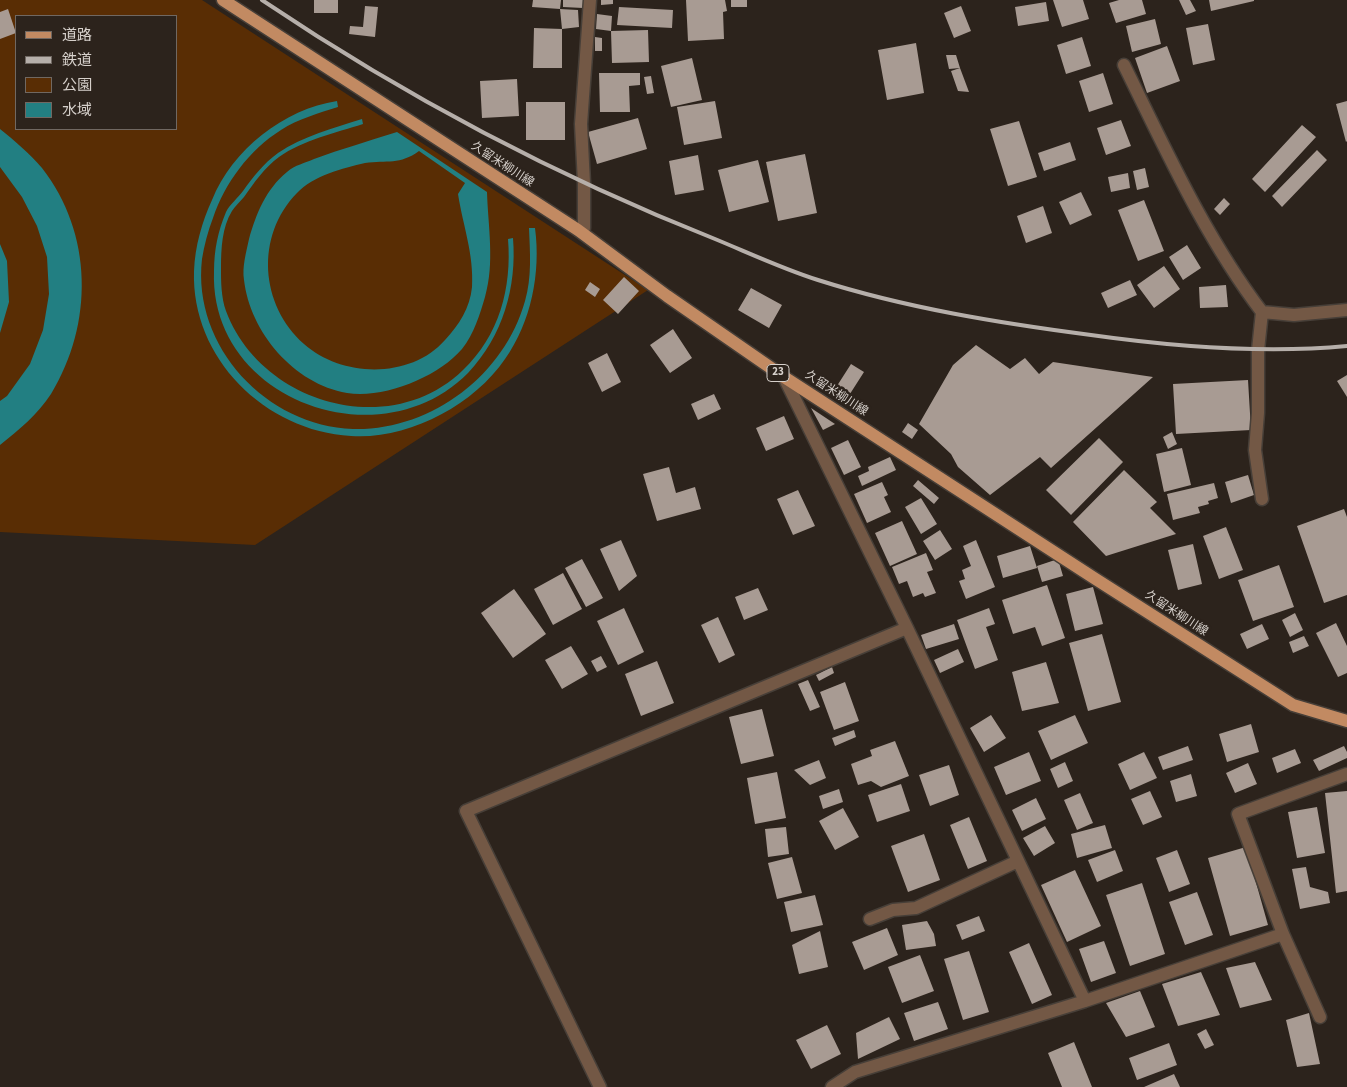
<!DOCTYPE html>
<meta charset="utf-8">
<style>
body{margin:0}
#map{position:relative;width:1347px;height:1087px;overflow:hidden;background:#2c231c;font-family:"Source Sans 3","Noto Sans JP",sans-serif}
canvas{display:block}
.legend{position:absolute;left:15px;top:15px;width:162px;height:115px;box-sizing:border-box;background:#2c231c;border:1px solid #706862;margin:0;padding:6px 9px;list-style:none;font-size:15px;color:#d6d0cb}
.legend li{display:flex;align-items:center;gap:10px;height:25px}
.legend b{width:25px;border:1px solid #706862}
</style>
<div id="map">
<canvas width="1347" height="1087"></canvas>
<ul class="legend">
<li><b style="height:6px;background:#c28a62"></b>道路</li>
<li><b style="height:6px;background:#b6afaa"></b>鉄道</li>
<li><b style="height:14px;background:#592d04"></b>公園</li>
<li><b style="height:14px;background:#227f82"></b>水域</li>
</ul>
</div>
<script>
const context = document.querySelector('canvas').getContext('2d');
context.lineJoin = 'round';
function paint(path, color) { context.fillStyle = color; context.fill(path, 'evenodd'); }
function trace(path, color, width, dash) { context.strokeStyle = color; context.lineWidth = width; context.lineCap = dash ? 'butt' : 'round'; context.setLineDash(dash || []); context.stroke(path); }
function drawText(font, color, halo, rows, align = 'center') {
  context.font = font + ' "Source Sans 3","Noto Sans JP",sans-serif'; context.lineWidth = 5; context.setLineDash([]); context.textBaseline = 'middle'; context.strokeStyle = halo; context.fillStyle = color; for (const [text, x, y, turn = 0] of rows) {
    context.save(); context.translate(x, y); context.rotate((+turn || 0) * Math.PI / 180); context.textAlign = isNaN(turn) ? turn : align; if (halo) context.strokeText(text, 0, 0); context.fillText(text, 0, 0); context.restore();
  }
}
const green = new Path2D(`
 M0 0H202L648 290 255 545 0 532ZM16 16H176V129H16Z`);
const water = new Path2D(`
 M337 101 338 107C319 113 298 119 281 130 249 150 225 183 213 218 208 231 204 246 202 259 192 347 267 426 353 429 430 431 504 376 525 301 532 277 530 253 529 228H535C541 273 531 322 505 359 473 406 407 440 351 436 265 431 191 358 194 271 195 246 202 222 212 200 232 150 284 109 337 101Z
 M362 119 363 124C335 133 303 140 279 157 264 168 254 183 244 197 240 202 235 206 232 211 222 227 221 249 221 267 221 281 221 297 226 311 261 404 390 441 463 370 499 336 512 288 508 239L513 238C517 287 503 336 468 373 380 462 209 400 214 271 214 250 218 231 226 212 230 204 238 198 243 191 253 177 263 164 278 153 303 136 334 128 362 119Z
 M0 129C15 141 29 153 42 168 93 233 94 324 51 394 38 414 19 430 0 445V401L7 396 30 364 43 330 49 294 47 257 37 226 22 197 0 167Z
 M397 132 487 192C488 226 495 263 485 297 480 314 474 334 462 349 438 377 384 399 347 393 294 384 250 332 244 280 242 267 246 253 249 239 256 214 266 189 287 172 295 165 305 163 314 159 341 149 369 141 397 132ZM419 151 465 183 458 194C463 226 474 254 472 287 470 308 459 325 445 340 411 379 342 378 304 344 260 305 255 236 297 193 313 176 343 168 365 163 387 160 400 165 419 151Z
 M0 244 7 261 9 302 0 333Z`);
const building = new Path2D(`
 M314 0H338V13H314Z
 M533 0H561L560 9 532 7Z
 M563 0H583V8L563 7Z
 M601 0H613V4L601 5Z
 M686 0H725L727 11 723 12 724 39 688 41Z
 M731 0H747V7H731Z
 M1053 0H1083L1089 19 1062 27Z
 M1119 0H1142L1146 14 1116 23 1109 3Z
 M1179 0H1190L1196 11 1186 15Z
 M1209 0H1254V1L1211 11Z
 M1046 2 1049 21 1018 26 1015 7Z
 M365 6 378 7 375 37 349 34 350 26 363 27Z
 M961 6 971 31 954 38 944 13Z
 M619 7 673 10 672 28 617 25Z
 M8 9 16 33 0 39V12Z
 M560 9 578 10 579 27 562 29Z
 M597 14 612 16 611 31 648 30 649 62 612 63 611 31 596 29Z
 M1155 19 1161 44 1132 52 1126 26Z
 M1208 24 1215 60 1193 65 1186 28Z
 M534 28 562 29V68H533Z
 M595 37 602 38V51H595Z
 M1082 37 1091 66 1066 74 1057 45Z
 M916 43 924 93 887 100 878 50Z
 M1167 46 1180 81 1147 93 1135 58Z
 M946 55H956L960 68 949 69Z
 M692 58 702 100 671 107 661 66Z
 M960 68 969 92 958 91 951 71Z
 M599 73H640V85L629 86 630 112H600Z
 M1103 73 1113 104 1089 112 1079 81Z
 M651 76 654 93 647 94 644 77Z
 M517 79 519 116 482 118 480 81Z
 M715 101 722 138 684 145 677 107Z
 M1347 101V141L1346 142 1336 104Z
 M526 102H565V140H526Z
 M638 118 647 149 597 164 588 132Z
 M1121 120 1131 146 1106 155 1097 128Z
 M1019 121 1037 177 1008 186 990 129Z
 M1302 125 1316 137 1265 192 1252 179Z
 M1070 142 1076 160 1044 171 1038 153Z
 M1317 150 1327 160 1282 207 1272 196Z
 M805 154 817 213 778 221 766 162Z
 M698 155 704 190 675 195 669 161Z
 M758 160 769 202 729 212 718 170Z
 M1145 168 1149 187 1137 190 1133 171Z
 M1128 173 1130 188 1111 192 1108 177Z
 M1081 192 1092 215 1070 225 1059 202Z
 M1224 198 1230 204 1220 215 1214 209Z
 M1144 200 1164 251 1138 261 1118 210Z
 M1043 206 1052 233 1026 243 1017 216Z
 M1187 245 1201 268 1183 280 1169 257Z
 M1164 266 1180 289 1154 308 1137 285Z
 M624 277 639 291 618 314 603 300Z
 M1130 280 1137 295 1108 308 1101 293Z
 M590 282 600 289 595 297 585 290Z
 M1226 285 1228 307 1200 308 1199 287Z
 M751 288 782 305 769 328 738 310Z
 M673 329 692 358 670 373 650 345Z
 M976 345 1010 369 1025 358 1039 374 1053 362 1153 377 1051 468 1040 457 990 495 958 467 951 454 919 424 953 365Z
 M607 353 621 382 602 392 588 363Z
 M851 364 864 372 848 397 835 389Z
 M1347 375V397L1337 381Z
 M1248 380 1251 430 1176 434 1173 384Z
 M714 394 721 409 698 420 691 404Z
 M811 408 835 424 823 430Z
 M784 416 794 439 766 451 756 428Z
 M908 423 918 430 912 439 902 432Z
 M1172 432 1177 444 1168 449 1163 437Z
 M1099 438 1123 462 1071 515 1046 490Z
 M848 440 861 467 844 475 831 448Z
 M1182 448 1191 485 1164 492 1156 454Z
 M890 457 896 470 862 486 858 476 869 471 868 467Z
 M669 467 676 493 695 487 701 509 657 521 643 474Z
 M1124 470 1157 502 1150 508 1176 534 1106 556 1073 522Z
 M1248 475 1254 495 1231 503 1225 482Z
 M918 480 939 498 934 504 913 486Z
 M882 482 888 495 884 497 891 512 867 523 854 494Z
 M1214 483 1218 498 1208 501 1209 504 1198 507 1200 513 1173 520 1167 494Z
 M798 490 815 526 793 535 777 499Z
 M921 498 937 524 921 534 905 507Z
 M1344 509 1347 517V595L1324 603 1297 526Z
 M902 521 917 554 890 566 875 533Z
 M1226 527 1243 570 1219 579 1203 536Z
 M940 530 952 549 935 560 923 541Z
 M621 540 637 576 619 591 600 549Z
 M976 540 995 587 966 599 959 581 965 579 962 570 971 566 963 546Z
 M1193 544 1202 584 1178 590 1168 550Z
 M1030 546 1037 568 1003 578 997 556Z
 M926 553 933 570 927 572 936 593 925 597 923 593 913 597 907 581 899 584 892 567Z
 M582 559 603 598 586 607 565 568Z
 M1058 559 1063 576 1042 582 1037 566Z
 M1279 565 1294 607 1253 621 1238 580Z
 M563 573 582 609 553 625 534 589Z
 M1047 585 1065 638 1042 646 1035 627 1013 634 1002 600Z
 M1093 587 1103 624 1075 631 1066 594Z
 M758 588 768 610 744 620 735 597Z
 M514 589 546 634 513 658 481 613Z
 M624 608 644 652 618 665 597 621Z
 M989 608 995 624 986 627 998 660 975 669 957 620Z
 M1295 613 1303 630 1290 637 1282 620Z
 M718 617 735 655 719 663 701 625Z
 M1336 623 1347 646V673L1338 677 1316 633Z
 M954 624 959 639 926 649 921 635Z
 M1262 624 1269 639 1247 649 1240 634Z
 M1102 634 1121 702 1088 711 1069 643Z
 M1304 636 1309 646 1293 653 1289 642Z
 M571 646 588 674 562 689 545 660Z
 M958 649 964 662 940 673 934 660Z
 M601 656 607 667 597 672 591 661Z
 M657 661 674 703 641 716 625 674Z
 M1046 662 1059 703 1022 711 1012 672Z
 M832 667 834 673 819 681 816 675Z
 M808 680 820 707 810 711 798 684Z
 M845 682 859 721 834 730 820 692Z
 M762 709 774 756 741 764 729 717Z
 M991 715 1006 738 984 752 970 728Z
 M1075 715 1088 743 1051 760 1038 731Z
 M1251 724 1259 752 1227 762 1219 734Z
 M854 730 856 737 835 746 832 738Z
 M895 741 909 776 881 787 871 781 858 785 851 764 872 756 870 750Z
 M1188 746 1193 760 1163 770 1158 757Z
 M1344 746 1347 752V758L1319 771 1313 760Z
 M1295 749 1301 763 1277 773 1272 758Z
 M1029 752 1041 781 1006 795 994 767Z
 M1144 752 1157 778 1130 790 1118 764Z
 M819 760 826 778 810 785 794 770Z
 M1065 762 1073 781 1058 788 1050 769Z
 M1248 763 1257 784 1235 793 1226 773Z
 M949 765 959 795 930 806 919 775Z
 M777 772 786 818 755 824 747 778Z
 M1191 774 1197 796 1176 802 1170 781Z
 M901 784 910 811 877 822 868 795Z
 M839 789 843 802 823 809 819 796Z
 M1150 791 1162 817 1143 825 1131 799Z
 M1347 791V891L1336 893 1325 793Z
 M1080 793 1093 823 1077 830 1064 800Z
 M1036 798 1046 819 1022 831 1012 810Z
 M1317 807 1325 853 1297 858 1288 812Z
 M843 808 859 837 835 850 819 821Z
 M969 817 987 861 968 869 950 825Z
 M1105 825 1112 848 1077 858 1071 834Z
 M1045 826 1055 843 1034 856 1023 838Z
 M786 827 789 854 768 857 765 829Z
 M924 834 940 880 908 892 891 846Z
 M1246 847 1268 925 1230 936 1208 858Z
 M1115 850 1123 871 1097 882 1088 860Z
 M1177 850 1190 884 1169 892 1156 858Z
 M792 857 802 893 777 899 768 863Z
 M1306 867 1310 887 1328 892 1330 903 1300 909 1292 869Z
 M1075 870 1101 926 1067 942 1041 885Z
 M1142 883 1165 954 1130 966 1106 895Z
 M1197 892 1213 935 1185 945 1169 902Z
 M815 895 823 925 791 932 784 902Z
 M979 916 985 931 962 940 956 925Z
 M927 921 934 934 936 946 906 950 902 925Z
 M887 928 898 955 864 970 852 942Z
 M820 931 828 967 799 974 792 945Z
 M1104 941 1116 973 1091 982 1079 949Z
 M1029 943 1052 995 1032 1004 1009 952Z
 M969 951 989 1012 963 1020 944 959Z
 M920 955 934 991 902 1003 888 967Z
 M1255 962 1272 1000 1240 1008 1226 968Z
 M1201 972 1220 1015 1178 1026 1162 984Z
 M1140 991 1155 1027 1126 1037 1106 1003Z
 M938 1002 948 1029 914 1041 904 1013Z
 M1309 1013 1320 1064 1297 1067 1286 1020Z
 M889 1017 900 1039 858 1059 856 1033Z
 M827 1025 841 1054 811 1069 796 1040Z
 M1206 1029 1214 1045 1205 1049 1197 1034Z
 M1074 1042 1092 1087H1062L1048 1053Z
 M1169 1043 1177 1065 1137 1080 1129 1058Z
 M1174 1074 1180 1087H1144Z`);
const street = new Path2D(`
 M1124 65C1166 150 1205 237 1262 312L1294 315 1347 310
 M578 230 584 228V183L581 124 590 0
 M1262 312 1258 350V413L1255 450 1262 499
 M784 377 907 628 1085 1001
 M870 919 893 910 916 908 1018 861
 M1320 1017 1283 934 1238 814 1347 774
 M600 1087 466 811 907 628
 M832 1087 855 1072 1085 1001 1283 934`);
const primary = new Path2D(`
 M223 0 578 230 667 296 784 377 1094 578 1293 705 1347 721`);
const rail = new Path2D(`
 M262 0C403 95 556 176 715 239 749 253 783 269 818 280 906 308 999 323 1091 335 1176 347 1262 354 1347 346`);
const shields = [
 [778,373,22]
];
const shieldNames = [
 ["23",778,373]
];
const streetNames = [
 ["久留米柳川線",502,165,33],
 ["久留米柳川線",836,394,33],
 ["久留米柳川線",1176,614,33]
];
paint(green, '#592d04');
paint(water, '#227f82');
paint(building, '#a89b93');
trace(street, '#473f38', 15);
trace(primary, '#473f38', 15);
trace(street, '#735845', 12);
trace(primary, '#c28a62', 12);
trace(rail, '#b6afaa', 4);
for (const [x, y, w] of shields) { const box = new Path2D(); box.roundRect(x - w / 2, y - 8.5, w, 17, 4); context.fillStyle = '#2c231c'; context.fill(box); trace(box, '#d6d0cb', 1); }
drawText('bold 11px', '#d6d0cb', null, shieldNames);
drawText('12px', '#d6d0cb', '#2c231c', streetNames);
</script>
